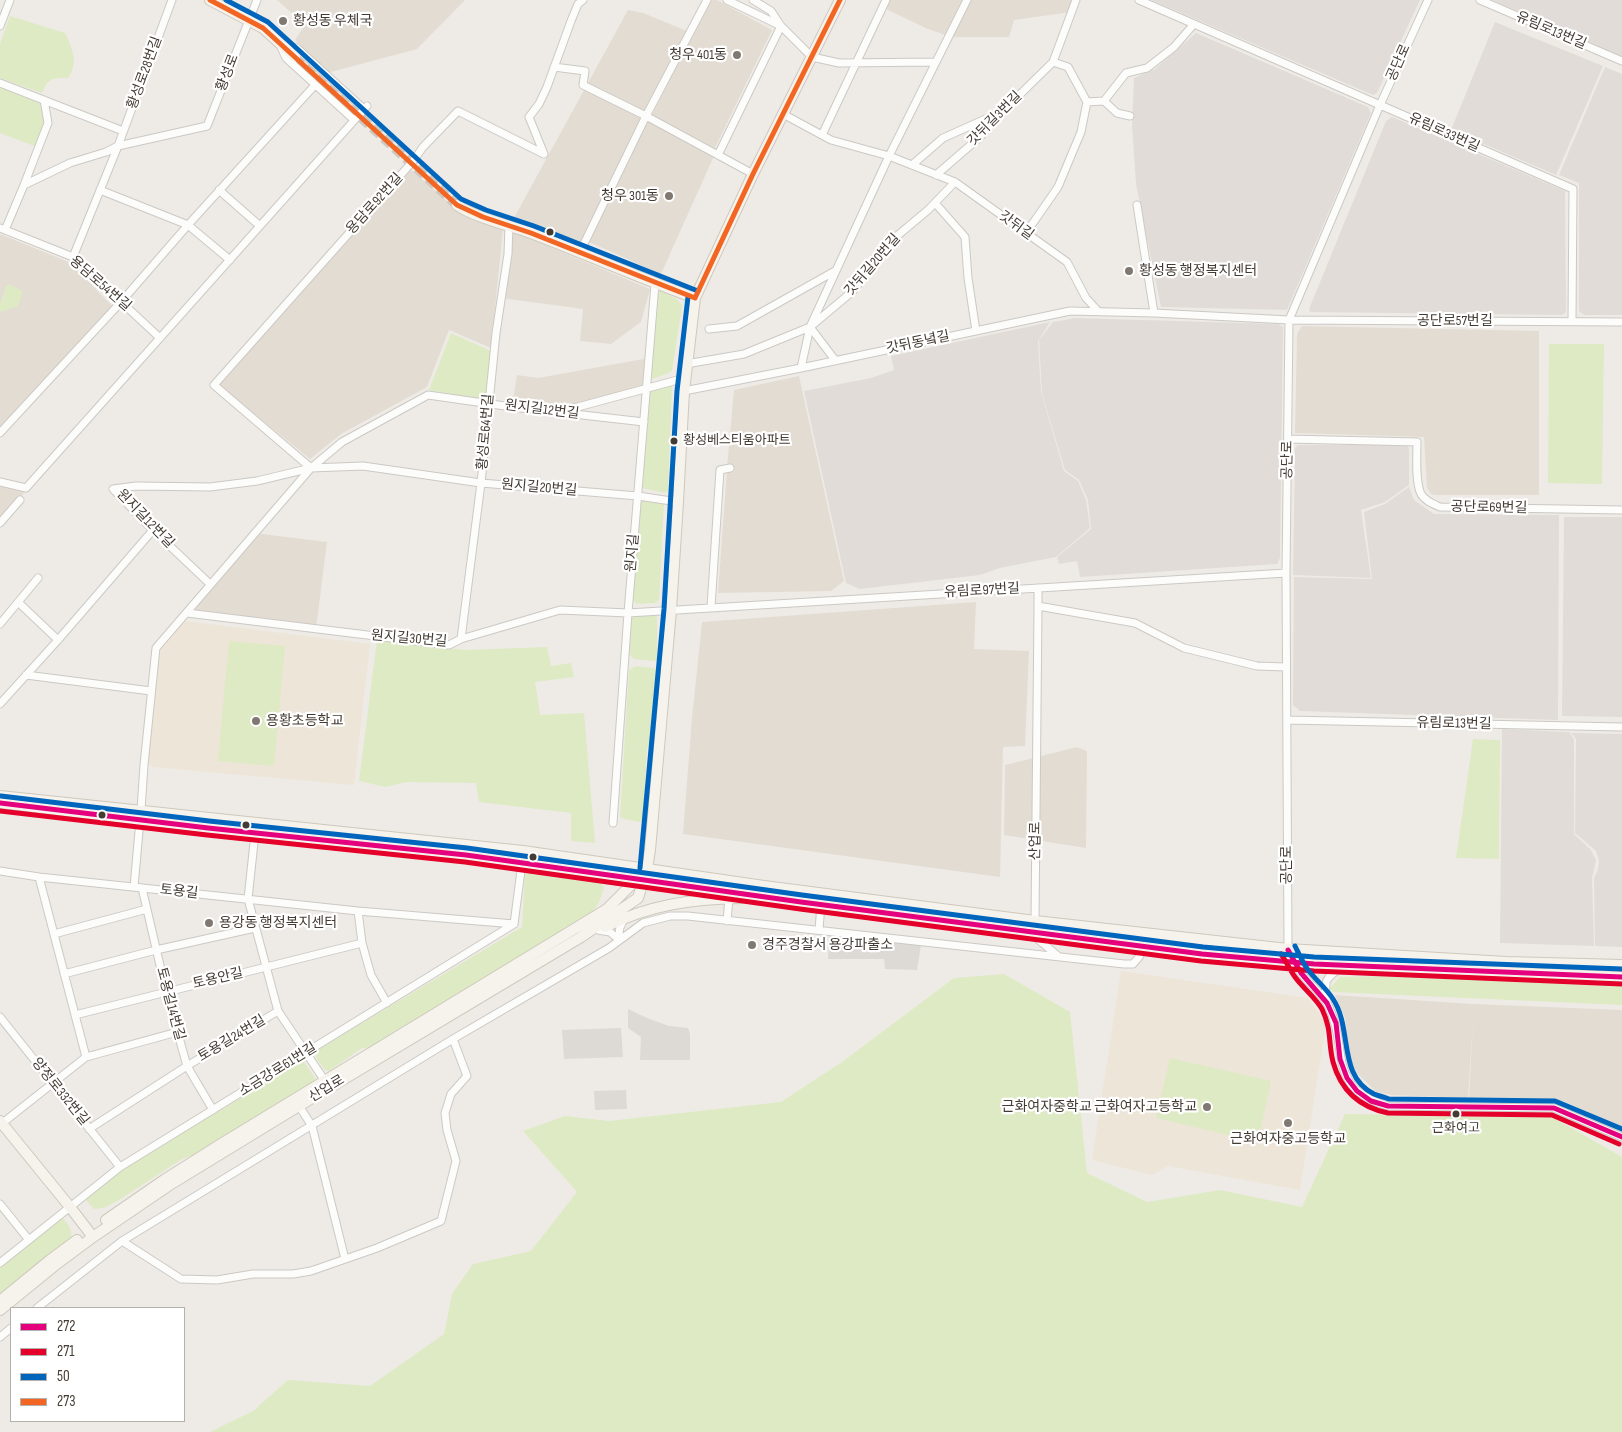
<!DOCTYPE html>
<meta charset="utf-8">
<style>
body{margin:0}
#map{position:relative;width:1622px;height:1432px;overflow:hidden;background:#eeebe6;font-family:"Sofia Sans Condensed",sans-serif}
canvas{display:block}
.legend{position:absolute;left:10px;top:1307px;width:175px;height:115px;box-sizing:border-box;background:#fff;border:1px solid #b4b1ad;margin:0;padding:6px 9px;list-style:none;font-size:15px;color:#443c33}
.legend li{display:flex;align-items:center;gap:10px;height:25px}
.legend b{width:25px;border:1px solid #b4b1ad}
</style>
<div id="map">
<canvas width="1622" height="1432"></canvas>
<ul class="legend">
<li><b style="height:6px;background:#e5007d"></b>272</li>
<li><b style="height:6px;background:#e4002b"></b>271</li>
<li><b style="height:6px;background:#0065bd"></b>50</li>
<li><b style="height:6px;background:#f26522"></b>273</li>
</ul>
</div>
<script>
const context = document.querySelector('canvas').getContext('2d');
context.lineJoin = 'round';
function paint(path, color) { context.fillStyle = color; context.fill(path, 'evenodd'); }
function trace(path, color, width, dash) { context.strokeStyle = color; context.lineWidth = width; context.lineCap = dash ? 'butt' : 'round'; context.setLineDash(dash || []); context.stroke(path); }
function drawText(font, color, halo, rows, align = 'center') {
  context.font = font + ' "Sofia Sans Condensed","Noto Sans KR",sans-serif'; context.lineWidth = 4.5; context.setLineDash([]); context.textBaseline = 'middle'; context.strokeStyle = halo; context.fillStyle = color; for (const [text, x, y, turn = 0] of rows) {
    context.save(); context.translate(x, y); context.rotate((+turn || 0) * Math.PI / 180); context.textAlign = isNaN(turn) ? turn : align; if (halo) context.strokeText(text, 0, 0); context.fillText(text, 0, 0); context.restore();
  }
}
const residential = new Path2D(`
 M277 0H465L417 49 327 73 295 40 305 25Z
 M709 0H717L772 30 715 148 652 115Z
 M889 0H1076L1071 12 1014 20 1009 37H952L928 29 886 9Z
 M628 10 643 13 687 31 642 116 714 156 661 274 589 242 580 252 510 225Z
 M411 170 458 210 474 221 503 229 491 348 449 330 427 387 341 434 310 459 219 385Z
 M509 230 650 289 641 322 611 344 580 341 583 309 501 298Z
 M0 234 71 263 113 307 0 428Z
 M1302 326 1539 331V495H1435L1431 494 1427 488 1424 437 1295 433 1297 334Z
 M649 358 647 388 558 413 512 407 517 375 538 378Z
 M799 376 844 581 831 591 718 593 728 456 734 390Z
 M0 486 24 492 20 500 0 521Z
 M254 533 327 542 316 629 184 616Z
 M976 602 974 649 1029 651 1025 746 1003 747 1000 877 683 834 692 718 702 622Z
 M1077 747 1087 751 1086 848 1004 835 1005 765Z
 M1335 995 1473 1004 1622 1010V1128L1563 1101 1469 1099 1473 1020 1468 1098 1392 1095 1376 1092 1357 1073 1351 1063 1345 1018Z`);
const industrial = new Path2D(`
 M1151 0H1420L1377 93 1373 95Z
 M1492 0H1622V56Z
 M1495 22 1603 66 1556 175 1451 130Z
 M1196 33 1368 107 1371 113 1287 310 1161 307 1136 184 1132 126 1134 78 1155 69Z
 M1605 67 1622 74V315H1584L1579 311V183L1559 175Z
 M1392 117 1565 191 1566 312 1562 315 1310 312 1309 309 1386 121Z
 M1075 318 1278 324 1283 327 1280 558 1277 564 1080 577 1077 561 1059 564 1057 557 1091 529 1088 500 1079 480 1065 470 1042 394 1039 340 1053 322Z
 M1050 322 1038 341 1041 392 1064 471 1078 481 1086 500 1090 528 1056 557 1000 568 980 575 860 589 846 583 804 391 871 378 894 370 891 356Z
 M1298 445H1407L1409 449V485L1385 502 1361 510 1371 578 1293 575 1295 448Z
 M1409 487 1414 500 1434 514 1559 515 1558 720 1300 711 1293 705 1294 577 1372 579 1364 512 1385 504Z
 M1564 517H1622V717L1562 716Z
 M1502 729 1569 732 1574 739V834L1591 850 1596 860 1592 878 1594 946 1500 943Z
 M1571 733 1622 734V947L1595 946 1594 878 1598 870 1599 861 1596 851 1575 833 1576 739Z`);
const education = new Path2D(`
 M185 621 370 644 354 785 152 767 147 761 155 681 161 650Z
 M1121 971 1308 998 1326 1024 1300 1190 1168 1166 1152 1175 1092 1160Z`);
const green = new Path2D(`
 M10 16 65 33C72 47 79 64 68 78 51 78 49 78 42 93L0 78V44Z
 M0 87 38 102 42 107 45 123 37 147 0 133Z
 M9 284 23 291 18 306 1 312 0 311V304L6 286Z
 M660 291 677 299 682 306 672 371 666 374 653 379 650 375 657 293Z
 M451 333 491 351 485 400 429 390Z
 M1549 344H1604L1602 484 1548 483Z
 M670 385 672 386 668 490 665 493 642 488 649 389Z
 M642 499 664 502 659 600 655 603 637 604 633 600 640 503Z
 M657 612V660L656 661 634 659 629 654 632 618 635 614Z
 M377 640 466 650 547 647 551 666 571 663 574 677 535 682 540 715 584 713 595 843 571 841V813L479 802 476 783 406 782 386 787 359 781Z
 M229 641 285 646 274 766 218 761Z
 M635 666 654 668 657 670 653 739 647 748 643 820 640 822 624 819 620 817 629 670Z
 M1473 739 1500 740 1499 859 1456 858Z
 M529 872 600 881 604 888 599 902 593 912 372 1049 362 1048 329 1071 325 1070 316 1058 317 1050 522 927 525 874Z
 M1004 974 1070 1012 1087 1173 1147 1202 1220 1190 1302 1207 1345 1114 1552 1117 1622 1157V1432H210L253 1411 288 1380 370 1386 444 1334 452 1294 473 1264 531 1251 577 1192 523 1131 565 1116 609 1121 781 1102 842 1062 954 978Z
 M1418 975 1622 984V1005L1333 992 1330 988 1340 977Z
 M1170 1058 1271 1081 1258 1142 1156 1118Z
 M299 1060 304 1062 315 1078 313 1085 203 1152 182 1159 119 1200 104 1208 94 1209 85 1199 121 1170 234 1102Z
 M61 1217C69 1223 71 1229 72 1238L0 1298V1266Z`);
const parking = new Path2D(`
 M829 935 921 945 917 970 885 969 884 959H828Z
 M628 1009 647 1018 669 1026 688 1028 690 1034V1060H640L641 1037 628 1028Z
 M621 1028 623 1057 564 1059 562 1030Z
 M626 1090 627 1109 595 1110 594 1091Z`);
const secondaryTunnel = new Path2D(`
 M295 57 457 205`);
const street = new Path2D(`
 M753 0 771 11 781 26 812 57 839 63 936 62
 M1139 0 1573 189 1572 321
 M1428 0 1380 105 1289 320 1286 573 1288 949C1292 957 1296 965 1301 973 1309 984 1322 993 1328 1005 1350 1049 1325 1088 1388 1106L1554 1108 1622 1137
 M1480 0 1622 61
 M0 26 10 0
 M282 44 297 48 364 109
 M281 47 286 58 354 120
 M554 67 585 71 583 85 646 116 753 174
 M0 83 123 131
 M1104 101 1126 73 1147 68 1174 47 1194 24
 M1087 102 1104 101 1117 113 1130 116
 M783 114 831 140 889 156 955 182 1067 262 1086 298 1098 311
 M822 135 886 0
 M718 155 781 26 727 0
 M912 165 943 138 999 113
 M936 175 980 137 1002 112 1053 62 1076 0
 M24 185 48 123 44 100
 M100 190 188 225 230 260
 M219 190 260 226
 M935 203 965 237 968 278 976 331
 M1137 205 1154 313
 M0 228 73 257 160 338
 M5 230 24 185 70 163 106 152 118 146 207 126 257 0
 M1026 233 1058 187 1081 132 1087 102 1068 67 1053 62
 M580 252 646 116 707 0
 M73 257 118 146 172 0
 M810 327 835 360
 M709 329 737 326 835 271
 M686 364 744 354 810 327 853 291 891 241 928 210 955 182
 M801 368 810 327 889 156 967 0
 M684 391 801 368 1070 311 1154 313 1289 320 1622 322
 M563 411 685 378
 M0 433 121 302 188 225 315 85
 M1288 439 1417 442C1417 456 1415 482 1421 494 1425 501 1433 504 1440 507L1622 510
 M311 468 214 385 414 160 423 147 458 111 544 154 529 117 539 104 547 87 571 21 578 4 583 0
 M0 482 26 488 367 106
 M0 523 20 500
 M210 584 153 530 113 489 136 486 210 487 257 481 311 468 363 466 481 483 638 496 678 502
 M1038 588V606L1135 623 1184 648 1257 666 1286 667
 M18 602 58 640
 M711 607 720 470 730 468
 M187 613 449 645 461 639 560 610 628 613 1286 573
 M0 624 38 578
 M461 639 481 483 496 333 508 254 509 225
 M26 675 151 691
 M0 704 58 640 153 530
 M1287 720 1622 727
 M141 810 144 765 156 648 311 468 342 442 428 395 512 407 644 422
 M613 823 628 613 655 284
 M255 833 248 899 278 1011 325 1081
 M0 871 39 877 358 911 514 924
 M134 887 140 820
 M142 888 166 991 187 1066 213 1110
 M358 911 362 943 371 975 387 1003
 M727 921 729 898
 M1035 921 1038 606
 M598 930 610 932 619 940
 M819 930 821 904
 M1028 931 1058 956
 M54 934 147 909
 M619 940C619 931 619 924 626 918
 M64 974 156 950 255 928
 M1327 1002C1324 980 1324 979 1343 966
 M75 1015 362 943
 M0 1017 120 1167
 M86 1057 177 1032
 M299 1106 312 1126 345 1259
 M0 1125 86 1057 39 877
 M89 1129 187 1066 278 1011
 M0 1204 29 1240
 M122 1241 181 1279 217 1280 253 1274H293L311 1271 377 1248 441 1221 456 1161 447 1130 445 1113 451 1094 467 1076 453 1039
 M0 1263 120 1167 514 924 522 863
 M37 1308 122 1241 453 1039 609 948 643 923 670 916H688L1124 964H1133L1139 957 1144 947
 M0 1337 11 1328`);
const secondary = new Path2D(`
 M210 0 263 28 295 57
 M457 205C476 218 509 225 531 233 586 254 640 278 695 298
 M0 796 523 851 764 886 1035 921 1288 949 1506 962 1622 965
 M0 803 208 828 466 855 801 902 1202 954 1314 964 1622 977
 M605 927C649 905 691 899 741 898
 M0 1121 70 1207 93 1237
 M106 1220 164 1180 221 1144 607 909 641 875
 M0 1301 50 1260 77 1240
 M0 1310 54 1266 93 1237 168 1186 299 1106 581 937 638 898 647 869 650 850 671 610 678 502 684 391 695 298 753 174 840 0`);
const bus1 = new Path2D(`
 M0 803 208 828 466 855 801 902 1202 954 1314 964 1622 977
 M1288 950 1301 973 1327 1003 1336 1023 1340 1059 1347 1078 1357 1091 1371 1101 1388 1106 1554 1108 1622 1137`);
const bus2 = new Path2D(`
 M0 811 207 835 465 862 800 909 1201 961 1314 971 1622 984
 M1281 954C1286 961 1290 970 1295 977 1303 988 1315 997 1322 1009 1332 1030 1328 1042 1333 1062 1341 1091 1359 1107 1388 1113L1552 1115 1619 1144`);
const bus3 = new Path2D(`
 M226 0 268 22 461 199 486 210 534 226 698 291
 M1 796 209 821 467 848 802 895 1203 947 1314 957 1622 969
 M640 868 664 609 677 391 688 297
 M1295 946C1299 954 1303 963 1308 970 1316 980 1326 988 1333 999 1353 1029 1337 1076 1374 1094 1379 1096 1384 1097 1389 1099L1555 1101 1622 1129`);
const bus4 = new Path2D(`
 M210 0 263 28 457 205 483 217 531 233 695 298
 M695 298 753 174 840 0`);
const markers = [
 [283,21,5,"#807972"],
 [737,55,5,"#807972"],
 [669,196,5,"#807972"],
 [550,232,4.5,"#443c33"],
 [1129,271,5,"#807972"],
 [674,441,4.5,"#443c33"],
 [256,721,5,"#807972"],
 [102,815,4.5,"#443c33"],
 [246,825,4.5,"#443c33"],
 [533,857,4.5,"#443c33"],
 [209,923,5,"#807972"],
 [752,945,5,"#807972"],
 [1207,1107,5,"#807972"],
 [1456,1114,4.5,"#443c33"],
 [1288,1123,5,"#807972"]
];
const busNames = [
 ["황성베스티움아파트",683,441],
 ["근화여고",1456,1129,"center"]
];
const poiNames = [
 ["황성동 우체국",293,21],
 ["청우 401동",727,55,"right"],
 ["청우 301동",659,196,"right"],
 ["황성동 행정복지센터",1139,271],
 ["용황초등학교",266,721],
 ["용강동 행정복지센터",219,923],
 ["경주경찰서 용강파출소",762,945],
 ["근화여자중학교 근화여자고등학교",1197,1107,"right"],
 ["근화여자중고등학교",1288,1139,"center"]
];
const streetNames = [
 ["유림로13번길",1551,31,23],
 ["공단로",1399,63,-66],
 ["황성로28번길",145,73,-70],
 ["황성로",228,73,-69],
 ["갓뒤길3번길",995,119,-45],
 ["유림로33번길",1444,133,24],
 ["용담로92번길",375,204,-48],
 ["갓뒤길",1016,226,36],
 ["갓뒤길20번길",873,265,-49],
 ["용담로54번길",100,284,41],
 ["공단로57번길",1455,321],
 ["갓뒤동녘길",918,343,-12],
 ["원지길12번길",542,410,7],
 ["황성로64번길",486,432,-85],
 ["공단로",1288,460,-89],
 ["원지길20번길",539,488,5],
 ["공단로69번길",1489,508,1],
 ["원지길12번길",145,519,46],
 ["원지길",633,553,-85],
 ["유림로97번길",982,591,-3],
 ["원지길30번길",409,639,5],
 ["유림로13번길",1454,724,1],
 ["산업로",1036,841,-89],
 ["공단로",1287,865,-90],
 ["토용길",179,892,6],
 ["토용안길",218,979,-13],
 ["토용길14번길",170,1004,75],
 ["토용길24번길",232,1039,-31],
 ["소금강로61번길",278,1070,-32],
 ["산업로",327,1089,-31],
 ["양정로332번길",60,1092,51]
];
paint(residential, '#e3dcd3');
paint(industrial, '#e1dcd7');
paint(education, '#ede5d7');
paint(green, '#deeac4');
paint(parking, '#dddad6');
trace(secondaryTunnel, '#ccc8c2', 10, [10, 5]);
trace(street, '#ccc9c4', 9);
trace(secondary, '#cec8bd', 12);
trace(street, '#fcfcfb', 7);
trace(secondary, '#f6f3ec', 10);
trace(bus1, '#e5007d', 5);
trace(bus2, '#e4002b', 5);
trace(bus3, '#0065bd', 5);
trace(bus4, '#f26522', 5);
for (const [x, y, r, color] of markers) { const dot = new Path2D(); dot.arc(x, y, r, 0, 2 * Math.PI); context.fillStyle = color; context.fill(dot); trace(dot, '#fff', 2); }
drawText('13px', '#443c33', '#fff', busNames, 'left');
drawText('14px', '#443c33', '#fff', poiNames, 'left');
drawText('14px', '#443c33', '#fff', streetNames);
</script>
